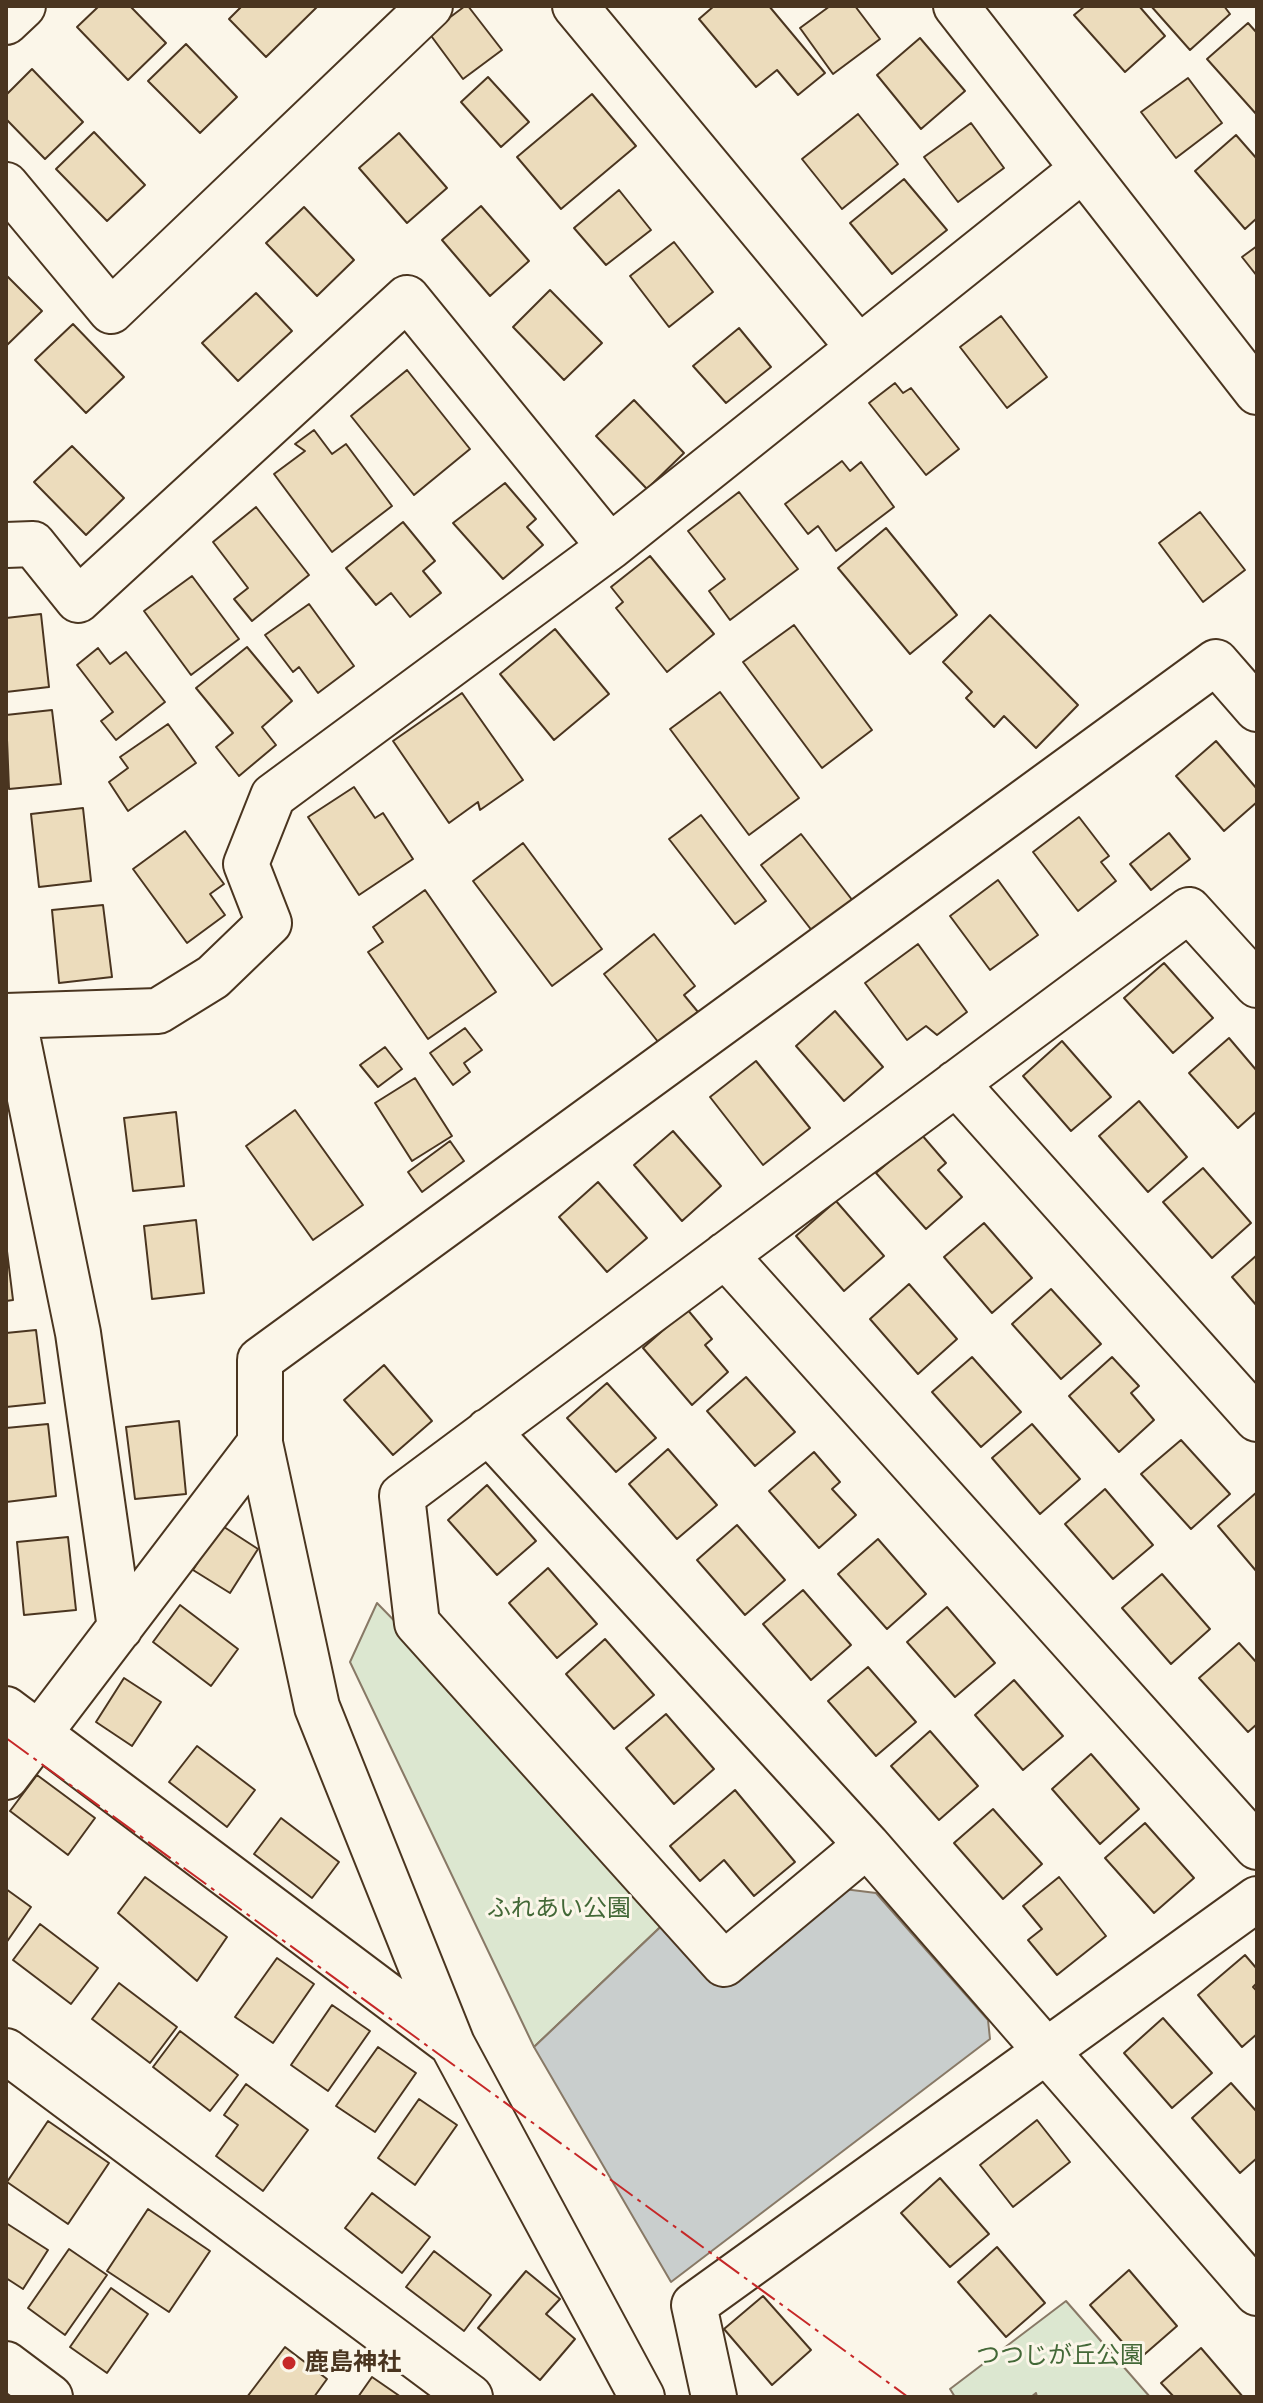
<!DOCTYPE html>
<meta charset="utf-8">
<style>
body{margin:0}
#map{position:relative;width:1263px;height:2403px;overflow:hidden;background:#fbf6e9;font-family:Quicksand,sans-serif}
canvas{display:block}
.frame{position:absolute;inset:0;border:8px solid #4a3520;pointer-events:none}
</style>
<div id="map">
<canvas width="1263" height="2403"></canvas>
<div class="frame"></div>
</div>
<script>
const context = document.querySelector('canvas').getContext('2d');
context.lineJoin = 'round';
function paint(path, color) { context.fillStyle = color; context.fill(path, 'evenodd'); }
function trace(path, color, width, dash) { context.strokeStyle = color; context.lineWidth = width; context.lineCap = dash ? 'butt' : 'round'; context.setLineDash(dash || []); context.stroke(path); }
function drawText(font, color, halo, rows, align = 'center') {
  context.font = font + ' Quicksand,"Noto Sans JP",sans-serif'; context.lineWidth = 6; context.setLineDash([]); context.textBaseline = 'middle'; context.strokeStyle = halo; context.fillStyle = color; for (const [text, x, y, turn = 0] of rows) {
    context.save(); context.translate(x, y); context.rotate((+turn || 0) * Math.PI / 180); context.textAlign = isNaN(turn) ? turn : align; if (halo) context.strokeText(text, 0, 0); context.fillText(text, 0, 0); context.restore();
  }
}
const green = new Path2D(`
 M377 1603 677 1911 534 2047 350 1662Z
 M1066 2301 1150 2397H1037L1036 2393 1031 2397H955L950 2389Z`);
const water = new Path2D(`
 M844 1889 876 1893 988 2020 990 2039 671 2282 534 2047 671 1917 730 1981Z`);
const building = new Path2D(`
 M99 6H130L166 43 128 80 77 27Z
 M242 6H318L266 57 229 19Z
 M465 6H468L502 50 463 79 429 33Z
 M714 6H769L825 73 798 95 777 70 756 87 699 19Z
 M830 6H855L880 39 833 74 800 28Z
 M1085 6H1139L1165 36 1125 72 1074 15Z
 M1151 6H1224L1230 14 1190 50Z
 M1248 23 1257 33V115L1207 59Z
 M920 38 965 91 921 129 877 75Z
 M186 44 237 97 200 133 148 81Z
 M32 69 83 122 45 159 6 119V95Z
 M488 77 529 122 501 147 461 102Z
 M1188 78 1222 123 1176 158 1141 112Z
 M592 94 636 146 561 209 517 157Z
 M858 114 898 164 842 209 802 159Z
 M971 123 1004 168 958 202 924 157Z
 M94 132 145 185 107 221 56 169Z
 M399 133 447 188 407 223 359 168Z
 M1236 135 1257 159V218L1245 229 1195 171Z
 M904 179 947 230 892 274 850 223Z
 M619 190 651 230 606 265 574 228Z
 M481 206 529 261 490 296 442 240Z
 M304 207 354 260 317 296 266 243Z
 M674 242 713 292 669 327 630 276Z
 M1257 246V276L1242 257Z
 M6 275 42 311 6 346Z
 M550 290 602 343 564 380 513 327Z
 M256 293 292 331 238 381 202 343Z
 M1001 316 1047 377 1007 408 960 347Z
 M73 324 124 377 86 413 35 360Z
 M739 328 771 367 726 403 693 366Z
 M407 370 470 449 414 495 351 416Z
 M895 383 903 393 911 388 959 449 926 475 869 403Z
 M634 400 684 453 647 489 596 436Z
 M314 430 332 454 346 444 392 506 332 552 274 474 305 451 295 444Z
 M72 446 124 498 86 535 34 482Z
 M842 461 850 471 861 462 894 507 836 551 818 526 808 534 785 504Z
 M505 483 536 519 527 527 543 545 503 579 453 523Z
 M739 492 798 569 730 620 709 591 725 579 688 531Z
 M256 507 309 575 252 621 234 599 248 588 213 542Z
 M1200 512 1245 570 1203 602 1159 543Z
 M403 522 435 561 423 571 441 593 410 617 391 593 376 605 346 568Z
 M886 528 957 615 910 654 838 568Z
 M650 556 714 634 667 672 616 608 623 602 611 587Z
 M192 576 239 639 191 675 144 611Z
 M309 604 354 666 318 693 299 667 293 672 265 635Z
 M41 614 49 687 6 692V618Z
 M990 615 1078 705 1036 748 1004 716 994 727 966 698 972 692 943 662Z
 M794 625 872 730 822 768 743 662Z
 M555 629 609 694 554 740 500 674Z
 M247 647 292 701 262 727 276 745 239 776 216 747 233 733 196 688Z
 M98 648 110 664 126 652 165 702 116 740 101 721 113 712 77 665Z
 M720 692 799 798 749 835 670 729Z
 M462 693 523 780 480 810 478 802 449 823 393 741Z
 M52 710 61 784 9 789 6 715Z
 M168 724 196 763 128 811 109 782 128 768 120 757Z
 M1216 741 1257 789V802L1224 831 1176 776Z
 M354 787 375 818 383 813 413 859 359 895 308 817Z
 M83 808 91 881 39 887 31 814Z
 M701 815 766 901 735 924 669 839Z
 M1079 817 1109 856 1101 862 1116 881 1078 911 1033 852Z
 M185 831 224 884 210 894 225 915 187 943 133 869Z
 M1169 833 1190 859 1151 890 1130 864Z
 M801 834 853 901 813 932 761 865Z
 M523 843 602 949 552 986 473 881Z
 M998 880 1038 935 990 970 950 916Z
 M425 890 496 992 428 1039 368 952 383 942 373 927Z
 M103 905 112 977 59 983 52 910Z
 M654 934 695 986 684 995 698 1012 659 1043 604 974Z
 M918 944 967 1012 937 1035 926 1026 907 1040 865 983Z
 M1164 963 1213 1018 1173 1053 1124 998Z
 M835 1011 883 1067 844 1101 796 1046Z
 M465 1028 482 1050 464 1063 470 1072 453 1085 430 1053Z
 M1229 1038 1257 1071V1111L1238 1128 1189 1073Z
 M1062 1041 1111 1097 1071 1131 1023 1076Z
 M385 1047 402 1069 378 1087 360 1065Z
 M756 1061 810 1128 763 1165 710 1097Z
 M415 1078 452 1136 412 1161 375 1103Z
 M1139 1101 1187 1157 1148 1192 1099 1136Z
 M295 1110 363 1205 313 1240 246 1146Z
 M176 1112 184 1186 133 1191 124 1118Z
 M673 1131 721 1186 682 1221 634 1165Z
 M921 1134 946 1163 938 1170 962 1197 926 1229 876 1173Z
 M450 1141 464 1161 422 1192 408 1172Z
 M1203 1168 1251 1223 1212 1258 1163 1202Z
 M598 1182 647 1238 607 1272 559 1217Z
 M836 1201 884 1256 844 1291 796 1236Z
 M196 1220 204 1293 152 1299 144 1226Z
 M984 1223 1032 1278 992 1313 944 1257Z
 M6 1243 13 1300 6 1301Z
 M1257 1255V1306L1232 1277Z
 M909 1284 957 1339 918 1374 870 1319Z
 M1051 1289 1101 1344 1061 1379 1012 1324Z
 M687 1309 712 1339 705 1345 728 1372 692 1405 643 1348Z
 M36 1330 45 1403 6 1407V1333Z
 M972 1357 1021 1412 981 1447 932 1392Z
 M1112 1357 1139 1386 1131 1393 1154 1420 1119 1452 1069 1396Z
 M384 1365 432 1421 393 1455 344 1400Z
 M746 1377 795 1432 755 1466 707 1411Z
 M607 1383 656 1438 616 1472 567 1418Z
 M179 1421 186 1494 135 1499 126 1427Z
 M48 1424 56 1496 6 1502V1428Z
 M1032 1424 1080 1479 1040 1514 992 1458Z
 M1181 1440 1230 1494 1191 1529 1141 1474Z
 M668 1449 717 1505 677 1539 629 1484Z
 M814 1452 840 1482 832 1489 856 1515 819 1548 769 1491Z
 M487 1485 536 1541 497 1575 448 1520Z
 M1105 1489 1153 1545 1113 1579 1065 1524Z
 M1257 1492V1572L1218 1526Z
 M221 1525 258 1549 230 1593 193 1570Z
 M737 1525 785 1580 745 1615 697 1560Z
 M68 1537 76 1610 24 1615 17 1542Z
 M878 1539 926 1594 887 1629 838 1574Z
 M548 1568 597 1624 557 1658 509 1603Z
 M1162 1574 1210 1629 1171 1664 1122 1608Z
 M803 1590 851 1645 811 1680 763 1624Z
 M180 1605 238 1649 211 1686 153 1642Z
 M947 1607 995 1663 955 1697 907 1642Z
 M605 1639 654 1695 614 1729 566 1674Z
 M1239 1643 1257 1663V1724L1248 1732 1199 1678Z
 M868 1667 916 1722 876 1756 828 1701Z
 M124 1678 161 1702 132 1746 96 1722Z
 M1014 1680 1063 1736 1023 1770 975 1715Z
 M666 1714 714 1769 674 1804 626 1748Z
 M930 1731 978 1786 939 1820 891 1766Z
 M197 1746 255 1790 227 1827 169 1782Z
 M1091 1754 1139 1809 1100 1844 1052 1789Z
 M37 1775 95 1818 68 1855 10 1811Z
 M735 1790 795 1862 754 1896 724 1860 700 1881 670 1846Z
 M993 1809 1042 1864 1003 1899 954 1843Z
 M281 1818 339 1862 312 1898 254 1854Z
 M1145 1823 1194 1878 1154 1913 1105 1858Z
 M145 1877 227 1937 197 1981 118 1913Z
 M1059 1877 1106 1936 1057 1975 1028 1940 1042 1929 1023 1906Z
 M6 1889 31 1907 6 1943Z
 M40 1924 98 1968 71 2004 13 1960Z
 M1245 1955 1257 1969V1983L1253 1987 1257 1991V2034L1242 2047 1198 1995Z
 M277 1958 314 1984 273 2043 235 2017Z
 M119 1983 177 2027 150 2063 92 2019Z
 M332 2005 370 2031 328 2091 291 2065Z
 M1163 2018 1212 2073 1172 2108 1124 2053Z
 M180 2031 238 2075 210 2111 153 2067Z
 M378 2047 416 2073 375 2132 336 2106Z
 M1231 2083 1257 2112V2158L1240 2173 1192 2118Z
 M246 2084 308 2130 263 2191 216 2156 238 2125 224 2115Z
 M419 2099 457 2125 415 2185 378 2158Z
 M1037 2120 1070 2162 1013 2207 980 2165Z
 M48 2121 109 2163 68 2224 7 2182Z
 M940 2178 989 2234 950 2267 901 2213Z
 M372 2193 430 2237 402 2273 345 2228Z
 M148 2209 210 2251 169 2312 107 2271Z
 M6 2223 48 2250 23 2289 6 2278Z
 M997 2247 1045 2303 1006 2337 958 2282Z
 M69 2249 107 2275 65 2335 28 2308Z
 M434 2251 491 2295 464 2331 406 2287Z
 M1129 2270 1177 2326 1138 2360 1090 2305Z
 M526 2271 560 2299 546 2314 575 2339 540 2380 478 2328Z
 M111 2288 148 2314 107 2373 70 2347Z
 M763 2296 811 2350 772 2385 724 2329Z
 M285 2347 327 2379 314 2397H247Z
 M1201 2348 1243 2397H1174L1161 2383Z
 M372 2377 401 2397H358Z`);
const street = new Path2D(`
 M575 6 859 348
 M956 6 1257 392
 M6 22 23 6
 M6 185 111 311 430 6
 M6 545 33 544 78 600 407 298 610 547
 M6 1016 158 1011 213 977 269 923 246 864 273 796 610 547 1083 169
 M13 1016 78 1333 120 1628
 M956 1083 1257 1419
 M725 1255 1257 1847
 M488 1431 867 1845 1257 2293
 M260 1443 317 1707 452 2044 642 2397
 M6 1709 452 2044
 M6 1777 260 1443V1360L1216 662 1257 709
 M867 1845 724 1964 417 1623 402 1496 1189 910 1257 985
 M6 2051 470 2397
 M6 2364 50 2397
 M714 2397 694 2305 1257 1899`);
const power = new Path2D(`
 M6 1738 908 2397`);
const markers = [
 [289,2363,8,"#c62828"]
];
const parkNames = [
 ["ふれあい公園",559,1909],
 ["つつじが丘公園",1060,2356]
];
const poiNames = [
 ["鹿島神社",305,2363]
];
paint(green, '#dce7d0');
trace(green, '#887966', 2);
paint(water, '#c9cecd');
trace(water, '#887966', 2);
paint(building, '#ecdcbc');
trace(building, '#4a3520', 2);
trace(street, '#4a3520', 48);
trace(street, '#fbf6e9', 44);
trace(power, '#c62828', 2, [28, 6, 4, 6]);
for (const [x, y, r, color] of markers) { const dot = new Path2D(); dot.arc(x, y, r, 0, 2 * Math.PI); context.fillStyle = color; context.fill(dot); trace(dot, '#fbf6e9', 3); }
drawText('24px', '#436837', '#fbf6e9', parkNames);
drawText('bold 24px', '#4a3520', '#fbf6e9', poiNames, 'left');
</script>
